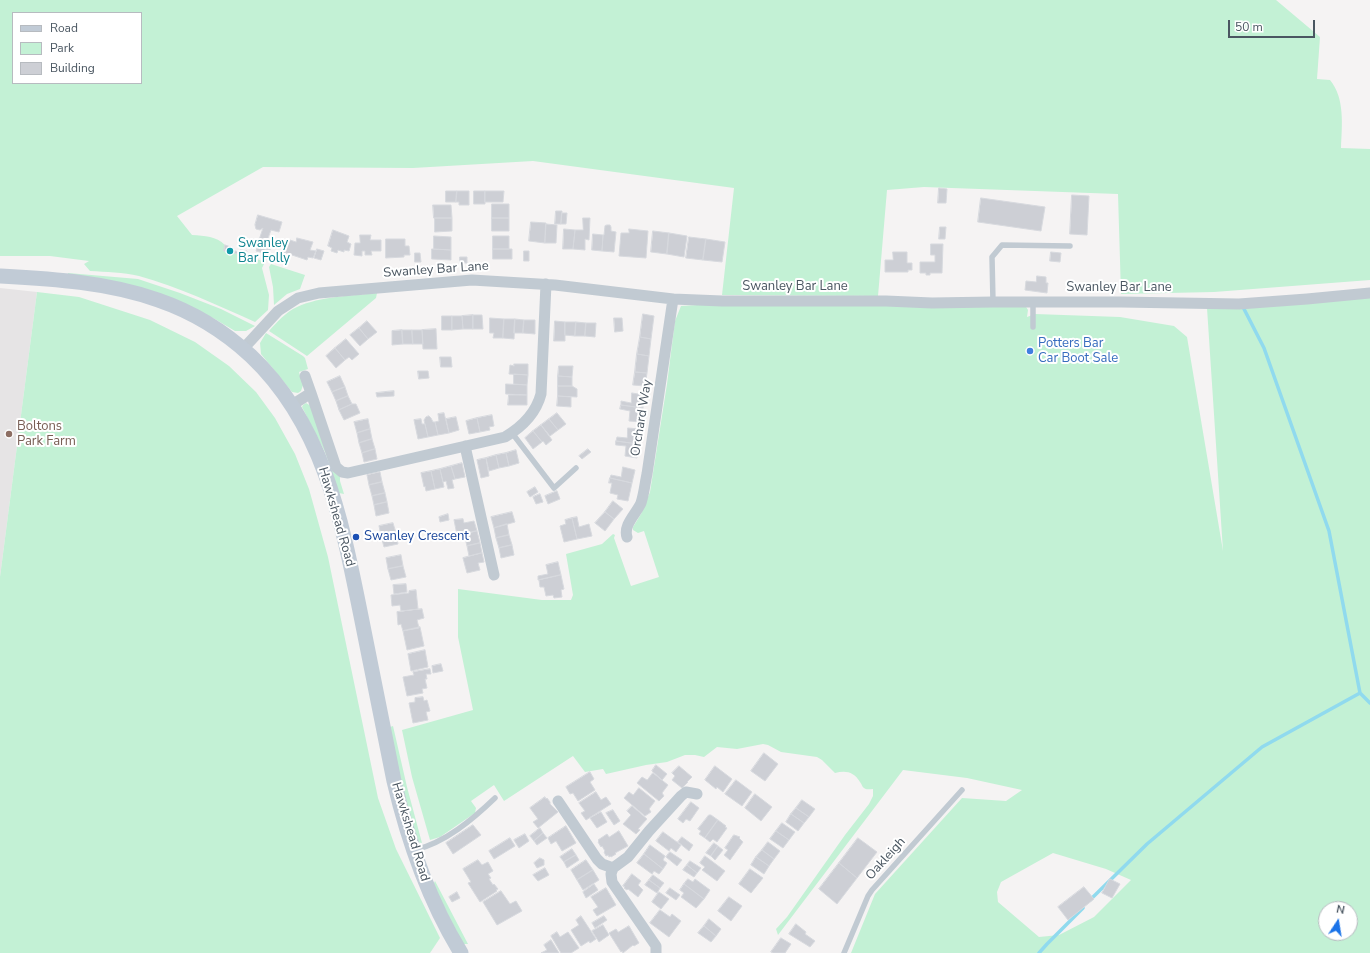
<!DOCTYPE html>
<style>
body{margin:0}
#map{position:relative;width:1370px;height:953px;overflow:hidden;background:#f5f3f3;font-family:"Nunito Sans",sans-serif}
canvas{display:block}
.legend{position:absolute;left:12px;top:12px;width:130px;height:72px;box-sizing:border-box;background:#fff;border:1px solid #b7bbc0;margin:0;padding:5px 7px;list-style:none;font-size:12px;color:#4a5661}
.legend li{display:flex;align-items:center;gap:8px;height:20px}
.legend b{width:20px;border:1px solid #b7bbc0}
.north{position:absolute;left:1318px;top:901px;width:40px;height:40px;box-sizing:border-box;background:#fff;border:1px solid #b7bbc0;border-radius:50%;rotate:12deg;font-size:11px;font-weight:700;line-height:16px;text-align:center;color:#4a5661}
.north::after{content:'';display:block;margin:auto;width:14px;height:18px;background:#1a73e8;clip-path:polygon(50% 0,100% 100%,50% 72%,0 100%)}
.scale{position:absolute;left:1228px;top:20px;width:87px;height:18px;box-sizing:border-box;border:2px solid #4a5661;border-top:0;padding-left:5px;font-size:12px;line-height:14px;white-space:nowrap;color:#4a5661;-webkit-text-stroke:3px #fff;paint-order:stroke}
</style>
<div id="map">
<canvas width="1370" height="953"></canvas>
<ul class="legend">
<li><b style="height:5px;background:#c1cbd6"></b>Road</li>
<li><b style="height:11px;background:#c3f1d5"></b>Park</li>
<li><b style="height:11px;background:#cdcfd5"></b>Building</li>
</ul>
<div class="north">N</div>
<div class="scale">50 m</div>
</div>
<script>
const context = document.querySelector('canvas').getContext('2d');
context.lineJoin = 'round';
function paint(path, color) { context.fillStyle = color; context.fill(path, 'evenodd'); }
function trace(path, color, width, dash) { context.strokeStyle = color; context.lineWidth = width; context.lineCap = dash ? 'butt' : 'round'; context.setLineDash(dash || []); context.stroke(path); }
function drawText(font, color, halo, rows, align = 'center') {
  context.font = font + ' "Nunito Sans",sans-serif'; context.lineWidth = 4; context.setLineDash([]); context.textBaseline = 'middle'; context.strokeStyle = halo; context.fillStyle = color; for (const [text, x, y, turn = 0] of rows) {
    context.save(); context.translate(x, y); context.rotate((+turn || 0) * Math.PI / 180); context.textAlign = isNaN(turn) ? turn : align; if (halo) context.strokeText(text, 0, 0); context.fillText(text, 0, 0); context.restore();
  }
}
const education = new Path2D(`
 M0 288 37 292 0 577Z`);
const green = new Path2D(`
 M0 0H1276L1320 37 1317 79 1330 80C1345 98 1342 125 1341 148L1370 149V280L1214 292 1121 294 1118 194 924 187 887 190 878 296 722 295 734 188 533 161 413 168 263 167 177 216 192 235C205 236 216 236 225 245L224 251 239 254V255L245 257 246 255 265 262 262 268 269 295 268 310 255 322C217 305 179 287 139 276 123 272 106 272 90 271L84 264 89 261 50 256H0ZM13 13H141V83H13Z
 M271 264 305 275 300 289 287 294 274 305 273 287 269 267Z
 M68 273 138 279 180 293 221 309 255 326 246 331H235L213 318 68 274Z
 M37 292 79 297 150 320 195 342 229 366 256 392 275 418 295 454 309 489 328 557 378 798 396 849 440 938 430 953H0V577Z
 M377 293 376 298 307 356 269 331C277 322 286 312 297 307 321 296 351 296 377 293Z
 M1370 296V953H851L875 894 962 798 1006 801 1022 790 967 778 903 770 778 935 776 929 787 917 845 835 869 804 873 796V789C870 789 866 790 864 788 862 787 862 784 860 782 854 772 846 770 835 773L822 760 817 757 781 752 768 745 763 744 737 749 717 747 704 757 695 755H685L667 762 646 765 606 774 603 769 585 772 573 756 504 801 494 785 471 801 476 808 475 813 440 837 430 840 412 777 402 730 473 710 458 637V589L542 600H571L573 595 566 554 602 544 613 534 615 535 614 538 631 586 659 577 644 531 638 533 633 530V527L641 514 650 492 667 384 675 321 681 306 697 305H1025L1028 310 1027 317 1035 314 1120 317 1174 326 1187 337 1223 551 1207 308ZM1053 853 1106 869 1131 880 1094 917 1059 935 1039 937 998 902 997 892 1001 882ZM1326 909H1350V933H1326Z
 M266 333 303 356 305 358 308 369 299 372 303 385 301 391 298 393 292 392 261 354 260 343Z
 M306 403 311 406 340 476V481L344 494 339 493 325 452 302 407 303 405Z
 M393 726 407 787 422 843 417 842 402 786 390 727Z
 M435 881 468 944H463L433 885Z`);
const stream = new Path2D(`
 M1243 307 1264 348 1329 531 1360 693 1370 703
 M1090 900 1147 844 1262 747 1360 693
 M1039 953 1047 944 1083 908`);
const building = new Path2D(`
 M939 188 947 189 946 203H938Z
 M446 191H457L456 202H446Z
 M457 191H469V205H459V202H456Z
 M474 191H485V204H474Z
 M485 191H504L503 202H485Z
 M1072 195 1089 196 1087 235 1070 234Z
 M981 198 1045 207 1041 231 978 222Z
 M492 204H509V218H492Z
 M433 205H451L452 218H434Z
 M556 211H562L561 224H555Z
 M562 213H567L566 224H561Z
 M258 215 282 222 279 232 271 230 267 241 272 243 270 250 265 249 264 253 256 251 258 245H256L257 240H259L263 228 260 230 256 229 255 225Z
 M435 218H452V231L435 232Z
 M492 218H509V231H492Z
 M583 218H590L589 240 585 239V250L573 249 575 230H583Z
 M531 222 546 223 545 243 529 241Z
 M546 224 557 225 556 243H545Z
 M607 225H610L611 227V231L616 232 614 252 602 251 603 235H604L605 226Z
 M940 227H946L945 239H939Z
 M564 229 575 230 573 249H563Z
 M629 229 648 231 646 258 619 256 621 233H629Z
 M333 230 349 236 347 242 351 244 349 251 344 250V252L338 250 337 253 331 251 332 248 328 246Z
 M653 231 669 233 667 254 651 252Z
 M669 233 687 236 684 257 667 254Z
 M593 234 603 235 602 251 592 250Z
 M360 235H371L370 240H381V251H371L372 255H365V251H362V256L354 255 355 243H360Z
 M434 236 451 237V250L434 249Z
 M493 236H509V249H493Z
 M689 237 706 239 703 260 686 258Z
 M297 238 313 242 310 250 316 251 313 258 308 257 307 260 283 252 287 239 296 242Z
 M386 239H405V246H409L410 255H404V257L386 258Z
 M706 239 725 242 722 262 703 260Z
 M931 244H943L942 273H930V275H926V273H920V262H935V255H931Z
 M225 245 231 247 230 249 238 252H240V250L247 251 245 257 232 252H230L224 251Z
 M317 249 324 251 321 260 314 258Z
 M432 249 451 250V260L432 259Z
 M493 249H512V259H493Z
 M524 251H529V261H524Z
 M893 252H907V263H912V270H908V272H885V260H893Z
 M1051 252 1061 253 1060 262 1050 261Z
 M415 253H420L421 262H415Z
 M460 257H467V263H460Z
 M1037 276 1046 277V283H1048L1047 293 1025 290 1026 281 1036 282Z
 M643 314 654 316 651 339 640 337Z
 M473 315H482L483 329H473Z
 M473 315V329H463L462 316Z
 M442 316H452V330H442Z
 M452 316H462L463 329 452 330Z
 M490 318 504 319 503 338H493L494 333H490Z
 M614 318H622L623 331 615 332Z
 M504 319H515L514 339 503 338Z
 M515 319 524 320 523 333H514Z
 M524 320H535V334L523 333Z
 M367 321 377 332 368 339 359 328Z
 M555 321 565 322V341H554Z
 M565 322H576L575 336 565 335Z
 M576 322 586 323 585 336H575Z
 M586 323H596L595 337 585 336Z
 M359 328 368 339 360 346 350 335Z
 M436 329 437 349H423L422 330Z
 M402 330H412L413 344H403Z
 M402 330 403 344 392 345V331Z
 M412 330H422L423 344H413Z
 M640 337 651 339 649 356 637 354Z
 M346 339 359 354 352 360 349 357 345 360 335 348Z
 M335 348 345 360 336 368 326 356Z
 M637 354 649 356 647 373 635 372Z
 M440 357H451L452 367H441Z
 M514 364H528V375L509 374 510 365 514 366Z
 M559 366H573L572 377 558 376Z
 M418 371H428L429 378 419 379Z
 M635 372 647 373 645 386 633 385Z
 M514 374 528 375 527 385 514 384Z
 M340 376 345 387 332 392 327 382Z
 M558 376 572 377V386H558Z
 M506 384 527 385V395L506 394Z
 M558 386H572L577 389V397L558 396Z
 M345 387 348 396 336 401 332 392Z
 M394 391V396L377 397 376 393Z
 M632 393 644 395 643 408 621 405V401L631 403Z
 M509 395H527V405H508Z
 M348 396 352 404 339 410 336 401Z
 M558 396 571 397V407L557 406Z
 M352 404H356L360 413 344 420 339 410Z
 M621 405 643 408 641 422 629 421 630 411 620 409Z
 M444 413 449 433 438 435 435 422 439 421 438 414Z
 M557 413 566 424 558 430 549 419Z
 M492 415 494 426 489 427 490 430 480 432 477 418Z
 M429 416 431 418 433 422H435L438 435 428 437 424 420 426 417Z
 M456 417 459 430 449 433 446 419Z
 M477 418 480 432 469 434 466 421Z
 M368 419 370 429 357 433 354 422Z
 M421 419 422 424H425L428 437 418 439 414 420Z
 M549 419 558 430 550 436 541 425Z
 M541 425 552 440 546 445 543 441 542 442 533 431Z
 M628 428 640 429 638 444 616 441 617 437 627 438Z
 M370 429 372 439 359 443 357 433Z
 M533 431 542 442 533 449 525 438Z
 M372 439 375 449 362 453 359 443Z
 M616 441 638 444 637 458 625 456 626 446 616 445Z
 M375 449 377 459 364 462 362 453Z
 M588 449 591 452 582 459 579 456Z
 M516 450 519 463 509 466 506 453Z
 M506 453 509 466 499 468 496 455Z
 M496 455 499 468 489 471 486 458Z
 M486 458 489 476 481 478 477 460Z
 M462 463 465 477 455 479 451 466Z
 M451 466 455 479 452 480 454 488 448 489 446 481 443 482 440 469Z
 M623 467 635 470 632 483 610 478 611 475 621 477Z
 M440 469 444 487 435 489 431 471Z
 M431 471 435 489 426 491 425 486 424 487 421 473Z
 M380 472 382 482 369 485 367 475Z
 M610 478 632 483 628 501 617 499 618 495 610 493 612 483H609Z
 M382 482 385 493 372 496 369 485Z
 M535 487 538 492 530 497 527 492Z
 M557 491 560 499 548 504 545 496Z
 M385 493 387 502 374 505 372 496Z
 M540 494 543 502 536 504 533 497Z
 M613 501 623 509 614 519 605 512Z
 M387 502 389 513 376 516 374 505Z
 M512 512 515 522 494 528 491 517Z
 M605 512 614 519 605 531 595 523Z
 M448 514 449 520 440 522 439 517Z
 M577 517 579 527 589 524 592 536 577 539 572 518Z
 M572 518 577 539 564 542 560 526 566 524 565 520Z
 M463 519 464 523 474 521 477 531 457 535 454 520Z
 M393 523 396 533 381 536 379 526Z
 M507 524 509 535 496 538 494 528Z
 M477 531 480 543 467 546 464 534Z
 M396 533 398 544 384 547 381 536Z
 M509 535 512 545 499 548 496 538Z
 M480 543 482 553 469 556 467 546Z
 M512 545 514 555 501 558 499 548Z
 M482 553 484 562 478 563 480 570 467 573 463 558Z
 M401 555 403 566 388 569 386 558Z
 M558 562 561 575 538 580V576L548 574 546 565Z
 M403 566 406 577 391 580 388 569Z
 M561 575 564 589 561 590 562 597 554 598 553 595 546 596 544 587H540L539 580Z
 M406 584 407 592 394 594 393 585Z
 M416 590 418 609 401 611 400 605 392 606 391 595 409 593V591Z
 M422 609 424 618 417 620 419 628 403 631 401 624 398 625 397 612Z
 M420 627 424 646 407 650 403 631Z
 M425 650 428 667 411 671 408 654Z
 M441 664 443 671 433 673 432 666Z
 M430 669 431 674H426L427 679H425L427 688 422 689 423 693 407 696 403 677 414 675 413 672Z
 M423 697 424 701 427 700 430 711 426 712 428 720 413 723 409 703 415 702V698Z
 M764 753 778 764 765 781 751 771Z
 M656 765 667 774 662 780 652 771Z
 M679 766 692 777 687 782H688L682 788 672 780 675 776 672 773Z
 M715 766 732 779 723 792 717 787 716 789 705 780Z
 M590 772 594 779 590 782 595 790 578 801 573 793 570 794 566 787Z
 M653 773 668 785 662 793 664 796 659 801 637 783 642 777 647 780Z
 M736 780 752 792 742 806 725 794Z
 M639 788 655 801 649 809 651 812 645 816 624 798 629 792 633 795Z
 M596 792 601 800 606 797 611 804 586 820 581 813 585 811 579 803Z
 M755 794 772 807 761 821 745 808Z
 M545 797 546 799 547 798 550 802V804L558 812 538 828 533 822 538 819 530 808Z
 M802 800 815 809 809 817 796 808Z
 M691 802 699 808 690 821 686 819 683 823 678 819Z
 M632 806 647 819 638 829 640 830 636 834 623 824 631 815 627 811Z
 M796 808 809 817 804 823 791 814Z
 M613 810 620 821 614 825 606 813Z
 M601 812 607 822 597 828 590 818Z
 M791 814 804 823 798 831 786 822Z
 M709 815H711L718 820 705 838 699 834 701 831 698 829Z
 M718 820 726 826 725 827 727 828 717 842 713 839 710 842 705 838Z
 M782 823 795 832 789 840 776 831Z
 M473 825 481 835 453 854 446 843Z
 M566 826 576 843 562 851 556 841 551 844 548 838Z
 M540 828 543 833 534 841 530 836Z
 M619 831 628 846 615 853 616 854 611 857V856L609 857 608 855 606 856 604 852 605 851 602 846 601 847 598 842 599 841 598 840 607 834 609 837Z
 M776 831 789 840 783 848 770 839Z
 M663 832 681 845 676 852 671 848 669 851 656 841Z
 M543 833 547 838 537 845 534 841Z
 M525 834 529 841 519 848 514 840Z
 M734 835 740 837 739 838 743 842 730 860 724 855 728 850 725 848Z
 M682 837 693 845 689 851 678 842Z
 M510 838 515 846 494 859 489 851Z
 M858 838 877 852 857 878 839 863Z
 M768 842 780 851 774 859 762 850Z
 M714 843 718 846 711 856 706 853Z
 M650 845 665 856 663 860 667 863 663 869 644 854Z
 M718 846 723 850 715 860 711 856Z
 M572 849 576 855 564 862 560 857Z
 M762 850 774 859 769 866 756 857Z
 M670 852 682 860 677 866 666 857Z
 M644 854 663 869 659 874 654 871 652 874 637 863Z
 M576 855 579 860 567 868 564 862Z
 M705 856 725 871 717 881 702 870 705 867 700 863Z
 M756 857 769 866 764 874 751 865Z
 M540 858 544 860V865L537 868 534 863Z
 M478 860 482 865 488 862 493 871 488 874 491 878 489 879 493 885 494 884 498 889 496 890 497 891 480 902 468 883 471 882 463 869Z
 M586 860 593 870 577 880 571 870Z
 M690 861 701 868 697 873 687 865Z
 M839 863 857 878 837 904 819 889Z
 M687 865 697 873 694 877 683 870Z
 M545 868 549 875 538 881 533 875Z
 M750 869 763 878 751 893 739 884Z
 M593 870 599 880 583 890 577 880Z
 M632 874 641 881 638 885 643 890 638 897 628 889 627 890 624 888 625 887 623 886Z
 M653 875 664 883 660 888 649 880Z
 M688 879 693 882 695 879 710 890 704 899 684 884Z
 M1110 879 1120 884 1112 898 1102 893Z
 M649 880 660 888 657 893 645 885Z
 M594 884 598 890 586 898 583 892Z
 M684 884 704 899 696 908 681 897 684 893 680 890Z
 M1084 887 1094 899 1068 920 1058 907Z
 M606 888 616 905 597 916 593 910 598 907 591 897Z
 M670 888 680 895 676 900 666 893Z
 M501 891 510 904 516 901 522 911 497 925 483 902Z
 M457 892 460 898 452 902 449 897Z
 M659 892 669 899 661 909 652 902Z
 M729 897 742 906 731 921 718 911Z
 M660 910 670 917 672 914 681 921 669 937 650 923Z
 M581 916 596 939 590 943 589 941 581 946 571 930 579 925 576 920Z
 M604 916 607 920 595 928 592 923Z
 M709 919 721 929 716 936 704 926Z
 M796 924 806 932 805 934 815 941 810 947 789 934Z
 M603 925 609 935 599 942 592 931Z
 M629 926 639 943 634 946 633 945 623 953 622 951 621 952 609 933 616 929 618 932Z
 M704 926 716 936 711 942 698 933Z
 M557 932 560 937 568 932 579 948 571 953H561L551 936Z
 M781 938 791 944 785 953H773L771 952Z
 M551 940 559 953H541L547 950 544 945Z`);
const lane = new Path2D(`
 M993 302 992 257 1002 245 1070 246
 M1033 327V302
 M512 433 554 488 576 468
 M415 850C446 842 472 820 495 798
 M844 953 868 896 872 890 962 790`);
const street = new Path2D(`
 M243 349 278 311 298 298 319 293 472 280 555 285 673 299 722 301H886L932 303 993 302H1121L1239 304 1307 299 1370 293
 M305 376 311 393
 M292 405 311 393 336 467 342 472 348 473 505 437C522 427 536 413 541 394L546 284
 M465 446 494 575
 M627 537C623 525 636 514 641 503 644 494 645 483 647 474L673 299
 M558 801 597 859 602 864 613 868
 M656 953V946L612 882 611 874 613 868 628 857 649 831 681 796 686 792 697 794`);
const secondary = new Path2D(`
 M0 276C53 279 107 282 158 300 193 312 224 331 251 356 324 425 342 522 361 616 372 671 383 726 394 781 408 841 428 899 461 953`);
const markers = [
 [230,251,4,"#0f9aa8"],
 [1030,351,4,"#3f7fe0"],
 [9,434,4,"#8d6e63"],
 [356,537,4,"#1a4fb4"]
];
const cultureNames = [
 ["Swanley",238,244],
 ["Bar Folly",238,259]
];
const streetNames = [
 ["Swanley Bar Lane",436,270,-4],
 ["Swanley Bar Lane",795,287],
 ["Swanley Bar Lane",1119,288],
 ["Orchard Way",642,418,-81],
 ["Hawkshead Road",336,517,74],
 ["Hawkshead Road",410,832,73],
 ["Oakleigh",886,859,-48]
];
const shopNames = [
 ["Potters Bar",1038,344],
 ["Car Boot Sale",1038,359]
];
const educationNames = [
 ["Boltons",17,427],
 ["Park Farm",17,442]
];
const transitNames = [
 ["Swanley Crescent",364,537]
];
paint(education, '#e6e4e5');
paint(green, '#c3f1d5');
trace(stream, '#90daee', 3.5);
paint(building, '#cdcfd5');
trace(building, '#d7d9de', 1);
trace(lane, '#c1cad2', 5.5);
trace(street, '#c1cad2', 11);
trace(secondary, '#c1cbd6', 15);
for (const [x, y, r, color] of markers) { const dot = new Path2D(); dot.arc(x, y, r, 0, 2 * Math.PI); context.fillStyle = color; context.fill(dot); trace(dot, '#fff', 1.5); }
drawText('13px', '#0d838f', '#fff', cultureNames, 'left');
drawText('13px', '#4a5661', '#fff', streetNames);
drawText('13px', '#366cbe', '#fff', shopNames, 'left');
drawText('13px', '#785e54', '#fff', educationNames, 'left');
drawText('13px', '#164399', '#fff', transitNames, 'left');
</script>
